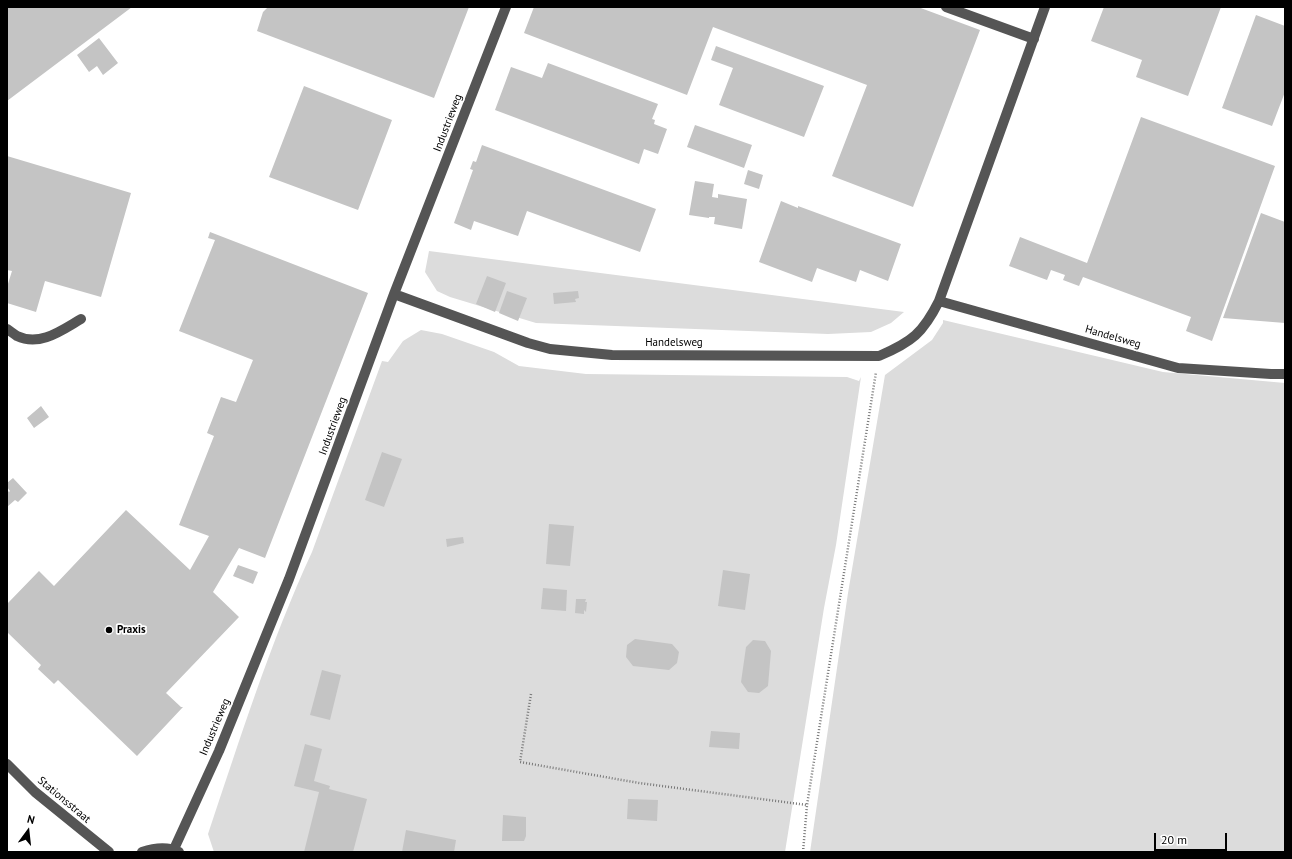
<!DOCTYPE html>
<style>
body{margin:0}
#map{position:relative;width:1292px;height:859px;overflow:hidden;background:#fff;font-family:"PT Sans",sans-serif}
canvas{display:block}
.frame{position:absolute;inset:0;border:8px solid #000;pointer-events:none}
.north{position:absolute;left:8px;top:811px;width:40px;height:40px;-webkit-text-stroke:3px #fff;paint-order:stroke;rotate:15deg;font-size:11px;font-weight:700;line-height:16px;text-align:center;color:#000}
.north::after{content:'';display:block;margin:auto;width:14px;height:18px;background:#000;clip-path:polygon(50% 0,100% 100%,50% 72%,0 100%)}
.scale{position:absolute;left:1154px;top:833px;width:73px;height:18px;box-sizing:border-box;border:2px solid #000;border-top:0;padding-left:5px;font-size:12px;line-height:14px;white-space:nowrap;color:#000;-webkit-text-stroke:3px #fff;paint-order:stroke}
</style>
<div id="map">
<canvas width="1292" height="859"></canvas>
<div class="frame"></div>
<div class="north">N</div>
<div class="scale">20 m</div>
</div>
<script>
const context = document.querySelector('canvas').getContext('2d');
context.lineJoin = 'round';
function paint(path, color) { context.fillStyle = color; context.fill(path, 'evenodd'); }
function trace(path, color, width, dash) { context.strokeStyle = color; context.lineWidth = width; context.lineCap = dash ? 'butt' : 'round'; context.setLineDash(dash || []); context.stroke(path); }
function drawText(font, color, halo, rows, align = 'center') {
  context.font = font + ' "PT Sans",sans-serif'; context.lineWidth = 3.5; context.setLineDash([]); context.textBaseline = 'middle'; context.strokeStyle = halo; context.fillStyle = color; for (const [text, x, y, turn = 0] of rows) {
    context.save(); context.translate(x, y); context.rotate((+turn || 0) * Math.PI / 180); context.textAlign = isNaN(turn) ? turn : align; if (halo) context.strokeText(text, 0, 0); context.fillText(text, 0, 0); context.restore();
  }
}
const green = new Path2D(`
 M429 251 904 312 891 323 871 332 828 334 536 323 450 297 437 291 425 272Z
 M943 320 1163 372 1285 383V852H810L848 593 885 375 932 340 943 323Z
 M421 330 442 334 494 352 519 366 586 374 847 377 859 381 861 377 836 545 824 608 785 852H214L208 834C240 739 270 643 312 552L382 361 388 362 403 341Z`);
const building = new Path2D(`
 M7 7H132L7 101Z
 M268 7H469L434 98 257 31 263 12Z
 M534 7H918L980 30 913 207 832 176 867 85 713 27 687 95 524 33Z
 M1104 7H1221L1188 96 1136 77 1142 60 1091 41Z
 M1256 15 1285 26V92L1272 126 1222 108Z
 M99 38 118 63 103 75 97 66 89 72 77 55Z
 M716 46 824 86 804 137 719 105 733 68 711 60Z
 M548 63 658 104 652 119 655 120 654 124 667 129 658 154 644 149 639 164 495 110 511 67 542 78Z
 M304 86 392 120 358 210 269 177Z
 M1141 117 1275 166 1212 341 1186 331 1191 317 1083 277 1079 286 1063 280 1065 275 1051 270 1047 280 1009 266 1020 237 1087 263Z
 M695 125 752 145 744 168 687 147Z
 M482 145 656 209 640 252 527 211 518 236 474 221 471 230 454 223 473 170 470 169 473 161 476 162Z
 M7 156 131 193 101 297 45 281 36 312 7 303V287L12 271 7 270Z
 M748 170 763 175 759 189 744 184Z
 M695 181 714 184 712 197 718 198V194L747 199 742 229 714 224 715 217H709V218L689 215Z
 M781 201 798 208V206L901 244 888 281 860 270 856 282 817 268 812 282 759 262Z
 M1261 213 1285 222V323L1223 318Z
 M210 232 368 293 265 558 239 548 213 592 239 617 166 693 181 707H183L137 756 58 680 54 684 38 669 41 665 7 632V604L39 571 54 586 126 510 190 570 209 536 179 525 214 436 207 433 221 397 236 402 253 360 179 331 215 240 208 238Z
 M487 276 506 283 495 312 476 304Z
 M507 291 527 298 518 321 499 313Z
 M578 291 579 298 575 299 576 302 554 304 553 293Z
 M41 406 49 417 34 428 27 418Z
 M382 452 402 459 384 507 365 500Z
 M13 478 27 493 18 502 15 500 7 507V490L9 492 10 491 7 487V483Z
 M549 524 574 526 570 566 546 564Z
 M463 537 464 543 447 547 446 539Z
 M238 565 258 572 253 584 233 576Z
 M723 570 750 574 745 610 718 606Z
 M543 588 567 590 566 611 541 609Z
 M576 599H586L585 602H587L586 612 584 610V614L575 613Z
 M635 639 672 644 679 652 677 663 669 670 633 666 626 657 627 645Z
 M753 640 765 641 771 651 768 686 759 693 748 692 741 682 746 647Z
 M322 670 341 675 330 720 310 715Z
 M711 731 740 733 739 749 709 747Z
 M305 744 322 749 314 781 330 786 329 789 367 799 353 852H304L319 792 294 786Z
 M628 799 658 800 657 821 627 819Z
 M503 815 526 817V836L524 841H502Z
 M406 830 456 840 454 852H402Z`);
const path = new Path2D(`
 M531 694 520 762 639 783 807 805
 M803 852 807 805 876 372`);
const minor = new Path2D(`
 M946 7 1034 39
 M394 294 528 343 550 349 612 355 879 356C912 342 923 333 939 301L1045 7
 M939 301 1178 368 1271 374H1285
 M7 329C10 331 14 334 17 336 40 347 62 330 81 319
 M7 764 35 792 109 852
 M174 849 219 751 289 579 394 294 506 7
 M142 852C154 848 167 846 179 852`);
const markers = [
 [109,630,4,"#000"]
];
const streetNames = [
 ["Industrieweg",448,123,-69],
 ["Handelsweg",1113,337,16],
 ["Handelsweg",674,343],
 ["Industrieweg",333,426,-70],
 ["Industrieweg",215,727,-67],
 ["Stationsstraat",64,800,40]
];
const poiNames = [
 ["Praxis",117,630]
];
paint(green, '#dcdcdc');
paint(building, '#c4c4c4');
trace(path, '#777', 2.5, [1, 2]);
trace(minor, '#555', 10);
for (const [x, y, r, color] of markers) { const dot = new Path2D(); dot.arc(x, y, r, 0, 2 * Math.PI); context.fillStyle = color; context.fill(dot); trace(dot, '#fff', 1.5); }
drawText('11px', '#000', '#fff', streetNames);
drawText('bold 11px', '#000', '#fff', poiNames, 'left');
</script>
